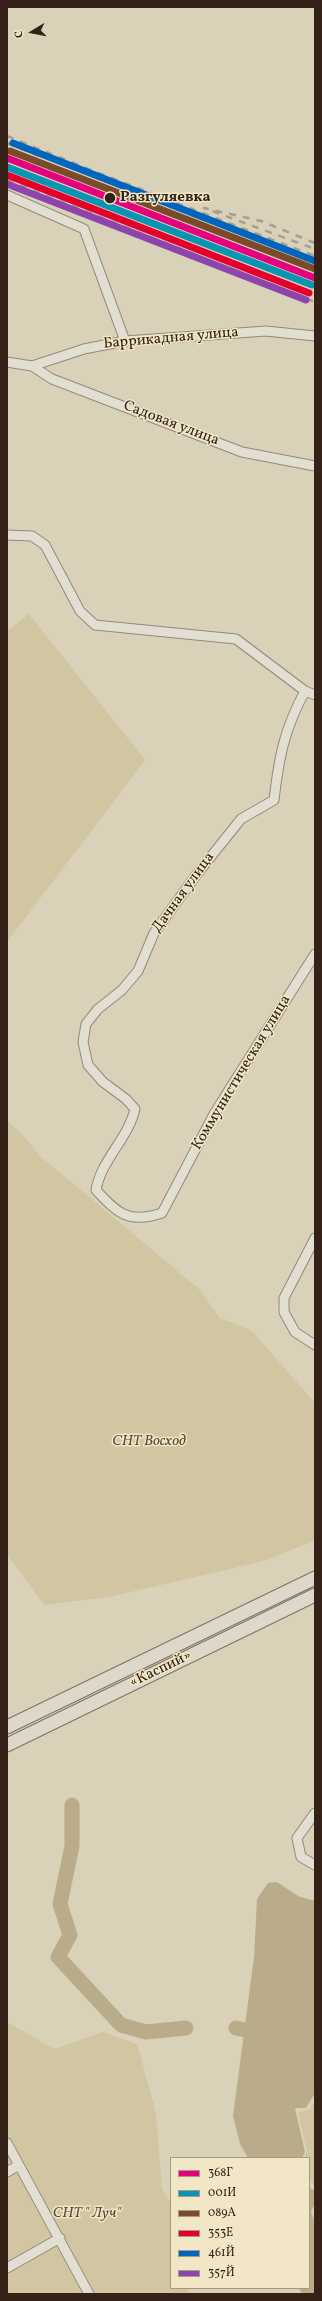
<!DOCTYPE html>
<meta charset="utf-8">
<style>
body{margin:0}
#map{position:relative;width:322px;height:2301px;overflow:hidden;background:#dad2b8;font-family:Vollkorn,serif}
canvas{display:block}
.frame{position:absolute;inset:0;border:8px solid #352118;pointer-events:none}
.legend{position:absolute;left:170px;top:2157px;width:140px;height:132px;box-sizing:border-box;background:#f1e7c7;border:1px solid #a69881;margin:0;padding:5px 7px;list-style:none;font-size:12px;color:#352118}
.legend li{display:flex;align-items:center;gap:8px;height:20px}
.legend b{width:20px;border:1px solid #a69881}
.north{position:absolute;left:12px;top:12px;width:40px;height:40px;-webkit-text-stroke:3px #f1e7c7;paint-order:stroke;rotate:260deg;font-size:11px;font-weight:700;line-height:16px;text-align:center;color:#352118}
.north::after{content:'';display:block;margin:auto;width:14px;height:18px;background:#352118;clip-path:polygon(50% 0,100% 100%,50% 72%,0 100%)}
</style>
<div id="map">
<canvas width="322" height="2301"></canvas>
<div class="frame"></div>
<ul class="legend">
<li><b style="height:5px;background:#e5007d"></b>368Г</li>
<li><b style="height:5px;background:#0895b3"></b>001И</li>
<li><b style="height:5px;background:#7a4b2a"></b>089А</li>
<li><b style="height:5px;background:#e4002b"></b>353Е</li>
<li><b style="height:5px;background:#0065bd"></b>461Й</li>
<li><b style="height:5px;background:#8e44ad"></b>357Й</li>
</ul>
<div class="north">С</div>
</div>
<script>
const context = document.querySelector('canvas').getContext('2d');
context.lineJoin = 'round';
function paint(path, color) { context.fillStyle = color; context.fill(path, 'evenodd'); }
function trace(path, color, width, dash) { context.strokeStyle = color; context.lineWidth = width; context.lineCap = dash ? 'butt' : 'round'; context.setLineDash(dash || []); context.stroke(path); }
function drawText(font, color, halo, rows, align = 'center') {
  context.font = font + ' Vollkorn,serif'; context.lineWidth = 3; context.setLineDash([]); context.textBaseline = 'middle'; context.strokeStyle = halo; context.fillStyle = color; for (const [text, x, y, turn = 0] of rows) {
    context.save(); context.translate(x, y); context.rotate((+turn || 0) * Math.PI / 180); context.textAlign = isNaN(turn) ? turn : align; if (halo) context.strokeText(text, 0, 0); context.fillText(text, 0, 0); context.restore();
  }
}
const green = new Path2D(`
 M29 614 145 760 7 942V631Z
 M7 1121 22 1134 39 1155 199 1289 220 1318 252 1331 315 1403V1540L264 1561 109 1597 44 1605 7 1554Z
 M7 2022 54 2049 103 2032 137 2044 156 2113 162 2188 171 2204V2288H188L189 2294H7Z
 M315 2102V2186L309 2180V2158H304L307 2151 298 2112 309 2110Z`);
const water = new Path2D(`
 M277 1882 298 1896 315 1901V2093L306 2108H295L305 2152 302 2158H248L240 2144 233 2116 254 1957 257 1899 268 1883Z
 M309 2185 311 2189 315 2190V2204L311 2211 315 2223V2294H303L298 2288H309Z`);
const river = new Path2D(`
 M72 1805V1846L60 1904 70 1935 58 1957 121 2025 146 2032 186 2028
 M236 2028 245 2030 265 2028`);
const minor = new Path2D(`
 M7 195 84 229 125 341
 M7 362 32 366 84 349 125 341 266 331 315 336
 M32 366 52 379 242 452 315 466
 M7 535 32 536 45 545 80 611 95 625 236 639 305 691 315 695
 M305 691C284 730 279 757 274 800L241 819 197 874 154 933 138 971 122 990 98 1009 86 1024 83 1042 88 1065 103 1082 126 1099 135 1109C128 1139 101 1160 96 1190 118 1214 129 1224 162 1213L214 1114 315 954
 M315 1238 284 1298V1312L295 1332 315 1345
 M315 1813 297 1838 301 1857 315 1865
 M7 2143 89 2294
 M7 2172 19 2165
 M7 2268 60 2238`);
const highway = new Path2D(`
 M7 1727 315 1578
 M7 1745 315 1595`);
const rail = new Path2D(`
 M7 136 96 172 315 256
 M7 143 39 156 68 164
 M7 151 315 270
 M7 180 315 302
 M315 243 261 221 204 208 315 249`);
const rail1 = new Path2D(`
 M7 158 315 278`);
const rail2 = new Path2D(`
 M7 167 312 285`);
const rail3 = new Path2D(`
 M10 151 315 269`);
const rail4 = new Path2D(`
 M7 175 309 293`);
const rail5 = new Path2D(`
 M13 143 315 261`);
const rail6 = new Path2D(`
 M7 184 306 300`);
const markers = [
 [110,198,6,"#352118"]
];
const stopNames = [
 ["Разгуляевка",120,198]
];
const streetNames = [
 ["Баррикадная улица",171,339,-5],
 ["Садовая улица",171,424,21],
 ["Дачная улица",184,893,-54],
 ["Коммунистическая улица",242,1073,-59],
 ["«Каспий»",161,1670,-26]
];
const parkNames = [
 ["СНТ Восход",149,1442],
 ["СНТ \" Луч\"",87,2214]
];
paint(green, '#d1c5a2');
paint(water, '#baac8b');
trace(river, '#baac8b', 15);
trace(minor, '#918a7a', 11);
trace(highway, '#7a7365', 15);
trace(minor, '#e2ded1', 9);
trace(highway, '#ddd8c9', 13);
trace(rail, '#a49e93', 2.5, [7, 7]);
trace(rail1, '#e5007d', 7);
trace(rail2, '#0895b3', 7);
trace(rail3, '#7a4b2a', 7);
trace(rail4, '#e4002b', 7);
trace(rail5, '#0065bd', 7);
trace(rail6, '#8e44ad', 7);
for (const [x, y, r, color] of markers) { const dot = new Path2D(); dot.arc(x, y, r, 0, 2 * Math.PI); context.fillStyle = color; context.fill(dot); trace(dot, '#f1e7c7', 1.5); }
drawText('bold 15px', '#352118', '#f1e7c7', stopNames, 'left');
drawText('15px', '#352118', '#f1e7c7', streetNames);
drawText('italic 15px', '#5a4836', '#f1e7c7', parkNames);
</script>
